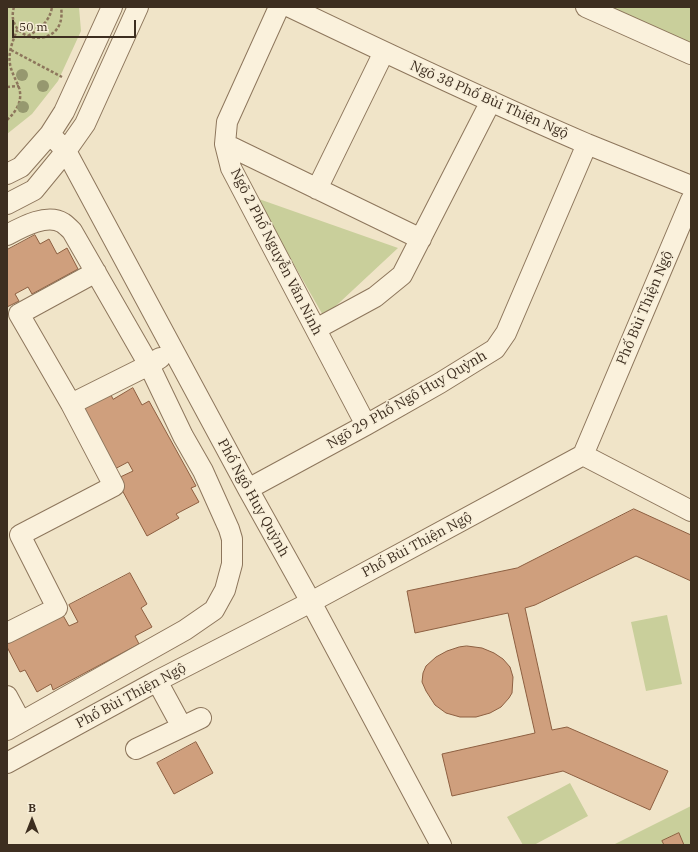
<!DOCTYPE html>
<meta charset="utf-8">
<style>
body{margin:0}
#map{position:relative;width:698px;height:852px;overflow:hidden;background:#f0e4c8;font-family:"IBM Plex Serif",serif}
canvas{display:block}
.frame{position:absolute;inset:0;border:8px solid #3d2e20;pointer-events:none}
.north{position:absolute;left:12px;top:800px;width:40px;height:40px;-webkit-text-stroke:3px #f7eed8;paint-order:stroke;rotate:0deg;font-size:11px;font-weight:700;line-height:16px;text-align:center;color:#3d2e20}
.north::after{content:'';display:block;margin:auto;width:14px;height:18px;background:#3d2e20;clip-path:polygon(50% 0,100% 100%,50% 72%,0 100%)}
.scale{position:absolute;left:12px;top:20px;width:124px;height:18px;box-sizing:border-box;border:2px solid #3d2e20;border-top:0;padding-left:5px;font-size:12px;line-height:14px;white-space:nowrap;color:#3d2e20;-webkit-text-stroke:3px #f7eed8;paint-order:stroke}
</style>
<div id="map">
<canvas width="698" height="852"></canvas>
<div class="frame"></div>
<div class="north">B</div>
<div class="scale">50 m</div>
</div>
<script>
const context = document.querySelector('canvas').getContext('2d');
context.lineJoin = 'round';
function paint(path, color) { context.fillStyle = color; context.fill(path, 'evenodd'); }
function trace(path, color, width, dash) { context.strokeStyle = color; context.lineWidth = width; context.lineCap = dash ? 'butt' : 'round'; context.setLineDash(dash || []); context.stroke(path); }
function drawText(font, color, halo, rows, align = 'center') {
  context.font = font + ' "IBM Plex Serif",serif'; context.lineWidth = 3; context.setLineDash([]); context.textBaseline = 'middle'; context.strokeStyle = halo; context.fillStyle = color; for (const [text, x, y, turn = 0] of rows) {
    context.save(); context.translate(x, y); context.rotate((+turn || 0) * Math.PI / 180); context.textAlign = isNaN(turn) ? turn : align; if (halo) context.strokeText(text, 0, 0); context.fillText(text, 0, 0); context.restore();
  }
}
const green = new Path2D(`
 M7 7H79L81 31 58 81 32 114 7 134Z
 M611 7H691V43Z
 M256 198 398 248 324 317Z
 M667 615 682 684 646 691 631 622Z
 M570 783 588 816 534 845H523L507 817Z
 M691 806V845H613Z`);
const building = new Path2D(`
 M35 235 40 244 49 239 57 254 67 248 78 269 32 294 28 287 15 294 19 301 7 307V250Z
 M133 388 142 405 149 401 196 486 191 488 199 502 176 514 179 518 147 536 116 479 133 471 128 462 111 471 78 410 110 393 113 399Z
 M634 509 691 535V581L636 556 535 605 525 608 552 730 567 727 668 771 650 810 563 771 452 796 442 754 535 733 508 613 415 633 407 591 517 568Z
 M130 573 147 604 141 608 152 627 135 636 139 644 53 690 51 684 37 692 25 670 20 672 7 647V638L60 610 69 626 78 622 69 605Z
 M467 646 482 648 494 653 503 659 510 667 513 677 512 693 509 698 501 707 490 713 476 717H460L446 713 435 705 426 691 422 682 423 673 426 666 436 657 447 651 459 647Z
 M196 742 213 773 174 794 157 763Z
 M679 833 684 845H664L662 841Z`);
const path = new Path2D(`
 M14 7C3 44 68 52 61 7
 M28 36C40 29 50 21 52 7
 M11 50 62 77
 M7 87 19 86
 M7 120C17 111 24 99 18 85 15 78 11 71 10 64 8 52 13 40 18 28`);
const minor = new Path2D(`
 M279 7 227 122 225 144 231 168 366 425
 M290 7C388 54 487 101 587 144 622 158 656 172 691 186
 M586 7 691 54
 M50 134 66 151 248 489 311 602 441 845
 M225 144 421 239
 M7 174 21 167 50 134 64 112 112 7
 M317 189 384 52
 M7 204 34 190 66 151 85 124 138 7
 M7 235C22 227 47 213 63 223 66 225 69 228 72 231L149 365 183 436 203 471 229 529 232 539V564L225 590 214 610 185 630 7 730
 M316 329 375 297 402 275 491 101
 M71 404 149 365 160 358
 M583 455 691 511
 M248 489 366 425 440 383 495 349 506 333 587 144
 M7 633 57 608 20 535 114 486 71 404 19 314 96 272
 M157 681 182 727
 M7 696 21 722
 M136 749 201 718
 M7 763 157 681 311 602 583 455 691 200`);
const trees = [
 [22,75],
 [43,86],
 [23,107]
];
const streetNames = [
 ["Ngõ 38 Phố Bùi Thiện Ngộ",489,100,24],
 ["Ngõ 2 Phố Nguyễn Văn Ninh",276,252,63],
 ["Phố Bùi Thiện Ngộ",645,308,-67],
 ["Ngõ 29 Phố Ngô Huy Quỳnh",407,400,-30],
 ["Phố Ngô Huy Quỳnh",253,498,61],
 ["Phố Bùi Thiện Ngộ",417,545,-28],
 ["Phố Bùi Thiện Ngộ",131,696,-28]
];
paint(green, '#c9cf9b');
paint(building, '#cf9f7d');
trace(building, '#8d5f41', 1);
trace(minor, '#8d765c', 22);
trace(path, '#8d765c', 2.5, [3, 2]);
trace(minor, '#faf1dc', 20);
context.fillStyle = '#96986f';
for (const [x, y] of trees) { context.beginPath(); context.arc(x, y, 6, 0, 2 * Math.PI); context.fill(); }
drawText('14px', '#3d2e20', '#f7eed8', streetNames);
</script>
